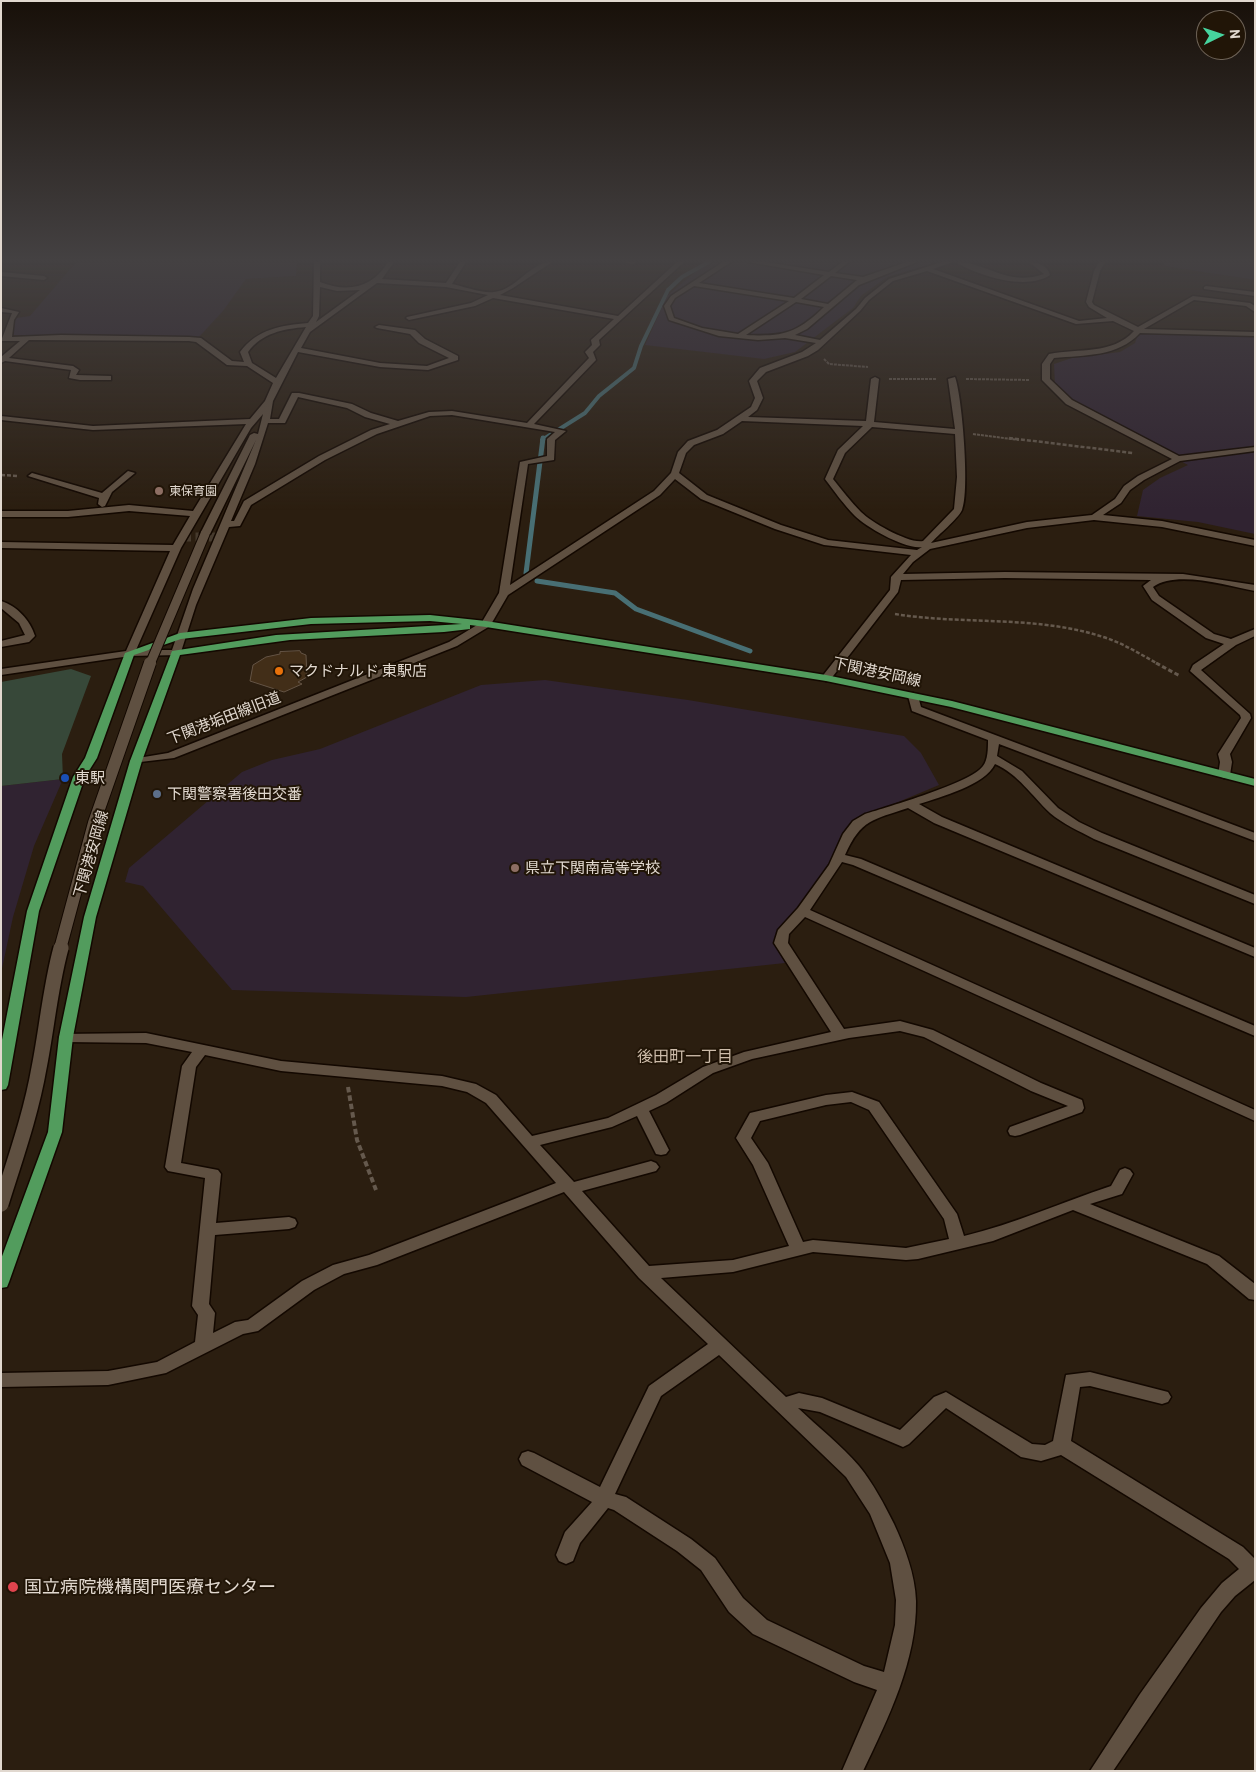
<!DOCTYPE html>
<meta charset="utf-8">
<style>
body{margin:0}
#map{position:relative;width:1256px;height:1772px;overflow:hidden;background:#2b1e10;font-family:Barlow,sans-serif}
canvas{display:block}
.frame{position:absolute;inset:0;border:2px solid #e1d8cf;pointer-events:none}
.north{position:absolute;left:1196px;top:10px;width:50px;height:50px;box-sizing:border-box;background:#211507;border:1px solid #6e6357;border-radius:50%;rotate:86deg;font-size:14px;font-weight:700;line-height:20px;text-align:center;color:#e1d8cf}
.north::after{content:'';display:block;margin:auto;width:18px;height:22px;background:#46d49e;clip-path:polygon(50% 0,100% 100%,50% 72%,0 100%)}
</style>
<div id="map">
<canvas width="1256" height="1772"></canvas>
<div class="frame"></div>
<div class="north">N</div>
</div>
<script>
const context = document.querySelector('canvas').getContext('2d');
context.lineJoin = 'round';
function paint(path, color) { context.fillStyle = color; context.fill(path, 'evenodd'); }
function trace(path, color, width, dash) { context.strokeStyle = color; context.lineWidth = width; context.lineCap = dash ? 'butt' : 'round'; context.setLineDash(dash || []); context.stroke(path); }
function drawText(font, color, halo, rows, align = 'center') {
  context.font = font + ' Barlow,"Noto Sans JP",sans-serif'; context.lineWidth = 4; context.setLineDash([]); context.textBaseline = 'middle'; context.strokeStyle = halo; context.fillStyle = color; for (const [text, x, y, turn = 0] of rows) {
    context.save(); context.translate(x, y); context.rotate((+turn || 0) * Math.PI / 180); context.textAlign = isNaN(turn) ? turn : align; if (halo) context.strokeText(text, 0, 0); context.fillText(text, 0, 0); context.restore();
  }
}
const education = new Path2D(`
 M78 262H297L296 276 246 279 223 311 198 338 11 335 16 318 30 316 71 268Z
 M714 262H939L887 277 861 296 853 308 795 352 764 359 645 345 667 296 695 272Z
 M1164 262H1255V280L1165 266Z
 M1202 333 1255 334V534L1198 522 1137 516 1143 490 1160 478 1188 465 1069 402 1055 386 1054 364 1072 358 1120 352 1135 343 1138 334Z
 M545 680 688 700 904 736 921 753 939 785 853 821 841 835 829 863 808 896 779 931 774 944 785 963 466 997 232 990 143 886 125 882 129 868 242 772 272 760 320 749 481 685Z
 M63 779 34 846 13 917 1 973V786Z`);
const green = new Path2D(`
 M71 669 91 676 62 754 63 779 1 786V682Z`);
const streamFar1 = new Path2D(`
 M542 440 585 413 599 396 634 368 641 346 668 290 682 277 709 262`);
const stream = new Path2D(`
 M526 573 543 438
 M537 581 615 593 636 609 750 651`);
const building = new Path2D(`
 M300 651 301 653 306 655 307 677 298 682 302 684 284 692 250 681 253 665 266 657 280 654V652Z`);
const minorTunnel = new Path2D(`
 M182 537H220`);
const pathFar3 = new Path2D(`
 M824 359 829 364 868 367
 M889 379H937
 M966 379 1030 380
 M973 434 1019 440`);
const pathFar2 = new Path2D(`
 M1009 438 1133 453
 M1 475 19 476
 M895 614C963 625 1037 615 1103 637 1123 643 1140 654 1158 664`);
const pathFar1 = new Path2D(`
 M1156 663 1180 676`);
const path = new Path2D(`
 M348 1087 357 1140 376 1190`);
const minor = new Path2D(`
 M314 262H320V282C347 293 373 288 388 262H394L382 279 446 283 460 262H466L452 284C462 286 484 294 494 292 516 290 530 262 552 262L513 288 500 295 618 316 677 262H684L599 340 600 345 593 352 596 360 534 424 566 431 555 440 554 460 528 464 510 585 654 491 671 473 678 452 688 441 717 430 751 407 755 398 749 381 760 368 802 352 816 343 785 338 758 340 719 336 669 320 664 306 671 296 723 262H731L699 283 794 298 824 275 748 262H765L829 272 842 262H849L835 273 863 277 907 262H917L859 285 807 329 795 335 820 340 856 309 865 298 889 279 942 262H953L933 269 1079 321 1107 318 1089 307 1086 302 1094 271 1099 262H1105L1100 271 1092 302 1094 305 1138 327 1193 296 1250 303 1255 306V312L1246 306 1194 300 1144 329 1255 332V336L1140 333C1118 357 1085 355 1054 358L1050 364V379L1072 400 1179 456 1255 447V451L1180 461 1144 480 1130 490 1121 503 1103 515 1162 521 1255 540V546L1162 527 1094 520 1027 528 930 549 913 562 903 574 1005 572 1183 574 1255 585V591C1227 586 1177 570 1153 587L1159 596 1214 634 1231 639 1255 629V636L1236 645 1201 670 1250 714 1251 718 1230 754 1232 762 1230 775 1224 778 1218 775 1220 762 1218 754 1241 718 1240 715 1190 671 1193 665 1224 644 1206 638 1152 600 1143 586 1151 580 1005 578 901 580 898 592 830 680 826 681 821 678 890 590 891 577 911 555 824 545 775 529 701 499 675 479 660 495 508 595 490 626 457 646 174 758 132 763 130 761 132 759 168 753 449 642 482 622 499 593 520 462 547 456V439L555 432 452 415 430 416 377 434 325 460 251 505 240 526 229 527 196 605 180 655 130 656 1 675V669L126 651 170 551 1 548V542L173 545 190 516 129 511 68 517H1V511H68L129 505 193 511 246 424 93 430 1 420V416L93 426 250 419 265 401 273 383 247 366 227 365 196 342 189 341 29 340 9 358 73 366 79 370 76 375 111 376V380H80L69 378 71 370 5 361 1 363V357L20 341H1L12 313 1 312V308L19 312 14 320 12 337 61 335 189 337 201 338 232 361 244 362 240 352C257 329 282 325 308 323L313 316ZM927 271 1076 324 1113 321 1134 331C1112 355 1079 348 1049 354L1042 364V380L1066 404 1172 459 1138 476 1124 486 1115 499 1092 515 1027 522 931 543C938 535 958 519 962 510 970 491 962 396 955 377L948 379 955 429 874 422 879 379 875 377 871 379 866 421 748 417 757 410 763 398 757 381 766 372 808 356 818 350 860 311 869 300 893 281ZM831 276 857 280 828 304 801 299ZM377 283 446 287 488 295 471 303 407 317 406 318 409 320 475 306 493 298 614 319 591 340 592 345 585 352 589 358 527 423 452 411 429 412 398 421 371 413 352 404 299 393H292L279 419H270L273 401 298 352 380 367 428 370 458 360V356L425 339 415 330 379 325 375 327 377 328 410 334 419 343 449 358 427 366 380 363 301 348 310 332ZM694 286 789 301 738 334 702 328 674 318 670 306 675 298ZM320 287 337 291 360 290 316 322 319 316ZM796 302 824 307C797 333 784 337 746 335ZM306 327 276 378 252 363 248 352C262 333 283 329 306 327ZM298 397 347 408 365 417 390 424 371 430 319 456 244 501 234 521H231L255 464 268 423H285ZM263 414 258 434 254 433 250 435 200 534 205 537 210 534 256 440 193 589 172 650H136L181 548 251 428ZM742 421 863 426 838 450 825 479C834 491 844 505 855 516 866 527 906 550 922 547L917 550 828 540 781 525 707 495 679 473 686 453 694 445 723 434ZM872 427 955 434 957 477 954 509 923 541C909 544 871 522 861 512 851 502 842 490 833 479L845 453Z
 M623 262H636L633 264Z
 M956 262C988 262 1006 287 1044 274L1029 262C1038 262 1048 266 1050 275 1027 291 978 276 956 262Z
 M1 272 44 276 47 278 44 280 1 276Z
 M1206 286 1255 292V296L1204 289V287Z
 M128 471 135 473 112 492 105 506 102 507 98 504 99 498 28 476 32 473 102 493Z
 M1 601C17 606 30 620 35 636L29 642 1 647V641L25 635 19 623 1 608Z
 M913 693 918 696 921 707 1255 833V841L999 744 997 756 1022 771 1058 808 1079 822 1102 833 1255 895V904L1094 839C1079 831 1063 824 1050 813 1032 796 1018 774 995 764 985 785 941 797 919 804L942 817 1255 948V957L934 823 908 808C873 820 861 819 845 855L861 859 1255 1026V1036L853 865 842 862 810 910 1255 1110V1121L805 917 789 934 788 943 844 1029 900 1021 933 1030 1041 1083 1082 1100 1084 1108 1082 1112 1020 1135 1015 1136 1010 1135 1008 1131 1010 1127 1068 1106 1031 1091 924 1037 900 1031 849 1038 752 1059 713 1073 666 1103 649 1111 669 1150 666 1154 661 1155 656 1154 637 1116 612 1127 540 1145 574 1182 651 1161 656 1163 659 1167 656 1171 582 1191 649 1266 733 1260 789 1246 753 1165 736 1138 750 1113 826 1095 852 1092 879 1102 957 1214 964 1236C1014 1224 1062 1202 1111 1186L1120 1170 1125 1168 1130 1170 1133 1174 1122 1194 1090 1204 1219 1256 1255 1284V1300L1249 1299 1207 1264 1073 1210 993 1241 918 1259 906 1260 813 1252 733 1272 661 1278 786 1397 799 1393 822 1398 900 1430 934 1397 946 1392 1032 1444 1045 1445 1053 1441 1066 1375 1090 1372 1168 1392 1171 1397 1168 1402 1162 1404 1090 1386 1080 1387 1071 1441 1243 1547 1255 1559V1580L1235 1596 1221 1612 1113 1771H1090L1140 1694 1201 1608 1222 1583 1239 1569 1229 1559 1061 1455 1041 1461 1021 1457 946 1408 909 1444 903 1447 820 1412 798 1408C818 1427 841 1445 859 1466 873 1483 884 1504 894 1524 905 1548 915 1574 916 1601 917 1660 888 1719 863 1771H842L877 1690 854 1682 753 1634 729 1612 701 1570 677 1551 614 1510 608 1508 580 1543 573 1561 566 1564 559 1561 556 1555 565 1532 592 1502 522 1465 519 1459 522 1453 528 1451 534 1453 600 1487 649 1386 708 1344 639 1278 564 1192 377 1265 344 1274 314 1290 258 1331 243 1334 166 1373 108 1385 1 1387V1373L108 1371 157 1362 195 1342 198 1315 192 1306 205 1178 168 1171 165 1167 182 1066 192 1052 146 1043 66 1042 61 1040 59 1037 61 1034 146 1033 281 1061 442 1076 476 1084 496 1095 532 1136 608 1118 656 1095 703 1067 744 1052 831 1032 774 943 778 930 798 908 829 865 843 834 853 821 865 814C887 807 971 783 983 766 988 760 988 748 988 740L912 711 908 696ZM205 1055 281 1071 442 1086 467 1092 486 1103 556 1183 369 1255 333 1265 302 1281 248 1320 235 1322 213 1333 215 1313 209 1304 215 1235 289 1229 295 1227 297 1223 295 1219 289 1217 216 1223 221 1174 218 1170 181 1163 196 1067ZM851 1102 869 1110 944 1219 949 1239 906 1248 813 1240 803 1242 768 1163 751 1138 760 1121 826 1105ZM719 1355 846 1477 870 1514 890 1563 896 1600 895 1625 884 1672 864 1666 767 1620 743 1598 715 1558 691 1539 626 1497 615 1494 661 1396Z`);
const major = new Path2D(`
 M430 615 486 621 826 675 952 701 1255 779V786L951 707 826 681 486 627 470 625V629L444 632 290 640 180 655 142 761 96 917 73 1037 62 1132 9 1282 7 1287 1 1288V1259L48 1132 59 1037 84 917 130 761 172 651 276 635 462 624 430 621 311 624 181 639 134 655 97 758 85 777 39 911 8 1085 6 1089 1 1090V1045L27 911 73 777 85 758 125 653 180 633 311 618Z`);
const minorBridgeFar2 = new Path2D(`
 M150 664 205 534`);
const minorBridgeFar1 = new Path2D(`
 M60 949 94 823 150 663`);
const minorBridge = new Path2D(`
 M1 1204C15 1159 31 1114 39 1068 47 1028 50 988 61 948`);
const markers = [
 [159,491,5,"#8d6e63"],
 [279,671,5,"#e8710a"],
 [65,778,5,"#1a4fb4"],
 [157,794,5,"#5c6f8a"],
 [515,868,5,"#8d6e63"],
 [13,1587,6,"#e0444e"]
];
const farPoinames = [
 ["東保育園",169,491]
];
const poiNames = [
 ["マクドナルド 東駅店",289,671],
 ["東駅",75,778],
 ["下関警察署後田交番",167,794],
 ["県立下関南高等学校",525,868]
];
const streetNames = [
 ["下関港安岡線",877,672,12],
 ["下関港垢田線旧道",224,718,-21],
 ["下関港安岡線",91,854,-74]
];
const neighbourhoodNames = [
 ["後田町一丁目",685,1057]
];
const nearPoinames = [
 ["国立病院機構関門医療センター",24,1587]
];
paint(education, '#302331');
paint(green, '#374839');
trace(streamFar1, '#486f74', 4);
trace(stream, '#486f74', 5);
paint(building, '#422e18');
trace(building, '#645445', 1);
trace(minorTunnel, '#463a2d', 9, [9, 4.5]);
trace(minor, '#130800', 3);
trace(major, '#130800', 3);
trace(pathFar3, '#65594d', 2, [3, 1]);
trace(pathFar2, '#65594d', 2.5, [4, 2]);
trace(pathFar1, '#65594d', 3, [4.5, 2.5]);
trace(path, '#65594d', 4, [5.5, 3]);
paint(minor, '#5f5041');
paint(major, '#529c5d');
trace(minorBridgeFar2, '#130800', 11, []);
trace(minorBridgeFar1, '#130800', 14, []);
trace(minorBridge, '#130800', 18, []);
trace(minorBridgeFar2, '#5f5041', 9);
trace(minorBridgeFar1, '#5f5041', 12);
trace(minorBridge, '#5f5041', 15);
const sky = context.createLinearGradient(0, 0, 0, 510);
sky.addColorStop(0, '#181009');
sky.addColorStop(0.51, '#444142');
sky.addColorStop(1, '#44414200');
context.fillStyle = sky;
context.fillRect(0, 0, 1256, 510);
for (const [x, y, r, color] of markers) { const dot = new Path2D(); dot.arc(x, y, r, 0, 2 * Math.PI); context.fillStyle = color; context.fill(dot); trace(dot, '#211507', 2); }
drawText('12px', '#e1d8cf', '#211507', farPoinames, 'left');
drawText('15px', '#e1d8cf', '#211507', poiNames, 'left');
drawText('15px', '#e1d8cf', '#211507', streetNames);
drawText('16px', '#cdbcaa', '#211507', neighbourhoodNames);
drawText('18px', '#e1d8cf', '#211507', nearPoinames, 'left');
</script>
